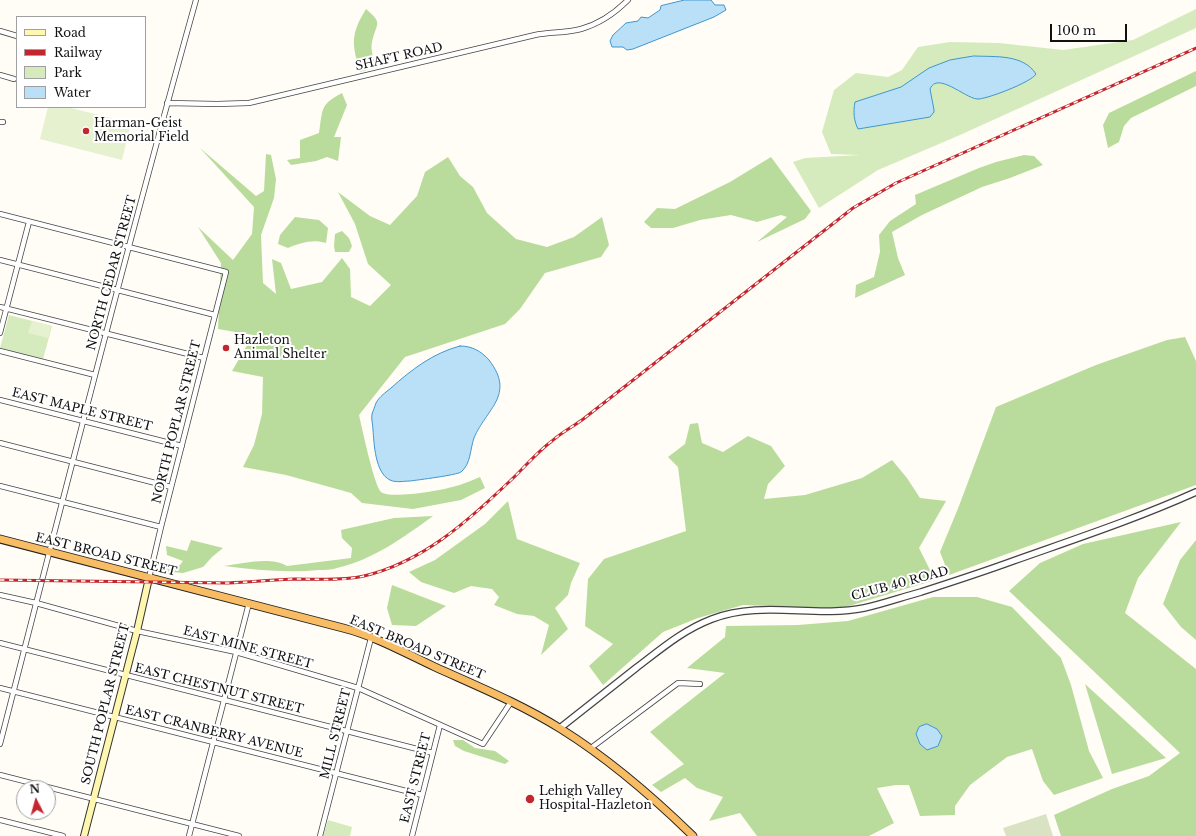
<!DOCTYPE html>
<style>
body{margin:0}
#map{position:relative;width:1196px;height:836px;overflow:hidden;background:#fffdf5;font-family:"Libre Baskerville",serif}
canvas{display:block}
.legend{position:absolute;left:16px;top:16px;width:130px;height:92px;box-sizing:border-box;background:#fff;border:1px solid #a0a0a0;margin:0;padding:5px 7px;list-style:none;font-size:12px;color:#111}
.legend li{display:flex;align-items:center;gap:8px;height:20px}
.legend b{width:20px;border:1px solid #a0a0a0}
.north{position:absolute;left:16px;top:780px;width:40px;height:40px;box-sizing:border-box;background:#fff;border:1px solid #a0a0a0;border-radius:50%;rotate:354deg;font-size:11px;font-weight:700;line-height:16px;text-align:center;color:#111}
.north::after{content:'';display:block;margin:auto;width:14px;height:18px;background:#c4262e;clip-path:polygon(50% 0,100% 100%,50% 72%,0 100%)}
.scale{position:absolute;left:1050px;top:24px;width:77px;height:18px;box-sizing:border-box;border:2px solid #111;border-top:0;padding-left:5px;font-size:12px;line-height:14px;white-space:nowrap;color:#111;-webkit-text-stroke:3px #fff;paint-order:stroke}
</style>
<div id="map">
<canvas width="1196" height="836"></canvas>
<ul class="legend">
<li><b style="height:5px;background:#fff6b0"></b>Road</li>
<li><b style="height:5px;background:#c4262e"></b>Railway</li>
<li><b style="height:11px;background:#d5ebbd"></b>Park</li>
<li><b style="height:11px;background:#b9e0f7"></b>Water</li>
</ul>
<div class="north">N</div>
<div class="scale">100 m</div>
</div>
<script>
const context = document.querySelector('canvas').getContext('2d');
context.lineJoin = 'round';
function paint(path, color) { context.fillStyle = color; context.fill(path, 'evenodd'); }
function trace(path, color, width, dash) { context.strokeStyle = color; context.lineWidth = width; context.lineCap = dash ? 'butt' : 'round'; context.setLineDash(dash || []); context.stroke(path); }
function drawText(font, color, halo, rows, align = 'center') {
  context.font = font + ' "Libre Baskerville",serif'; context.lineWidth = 4; context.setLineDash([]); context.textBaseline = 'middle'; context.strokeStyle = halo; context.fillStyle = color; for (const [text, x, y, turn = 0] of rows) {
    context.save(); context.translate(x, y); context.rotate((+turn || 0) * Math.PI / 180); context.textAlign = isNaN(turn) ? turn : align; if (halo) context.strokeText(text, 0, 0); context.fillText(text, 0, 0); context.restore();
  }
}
const green = new Path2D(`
 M1196 9V28L960 135 878 170 819 208 793 162 805 158 860 155 831 154 822 132 834 90 856 73 888 77 902 70 918 47 950 42 999 43 1063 50 1133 40Z
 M9 315 52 326 43 359 0 348Z
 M328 820 352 827 350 836H323Z`);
const forest = new Path2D(`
 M366 9C384 24 376 23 372 42 370 51 374 59 376 67L360 72C352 44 350 35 366 9Z
 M1196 71V86L1131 118 1124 126 1119 142 1108 148 1103 125 1109 113Z
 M342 93 347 105 334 137H341L338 161 327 157 316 161 291 165 287 160 300 158V140L319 133C323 110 319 105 342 93Z
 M200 148 256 196 264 191 266 154 271 155 276 179 274 198 261 235 263 283 276 294 272 259 281 263 291 289 322 282 342 258 350 269 351 297 370 306 391 285 368 264 355 224 338 192 370 216 390 225 417 196 425 172 448 157 460 176 473 187 487 213 516 239 547 247 574 237 602 217 609 245 601 257 545 273 520 309 505 324 405 357 359 415C362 428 374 485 381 492 390 499 437 491 448 488 459 486 470 481 480 477L485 488 461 500 413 509 362 503 351 493 337 489 286 475 243 467 254 445 262 414 263 377 232 371 253 335 218 329 221 263 198 227 233 260 252 234 254 207Z
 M1024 155 1034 156 1043 165 1010 178 982 187 922 215 892 232 898 258 905 275 855 298 856 285 874 277 880 252 879 235 890 221 916 204 915 195 979 168 996 162Z
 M771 157 811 211 805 219 757 242 787 217 781 215 757 222 731 215 700 220 673 228H651L644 222 657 208 675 209 730 182Z
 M295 217 319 220 328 228 326 243C312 239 301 243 288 248L278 244 280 235Z
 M342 231 349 238 352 246 349 252H335L334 246 335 234Z
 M1185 337 1196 361V485L949 575 940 552 959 506 996 407 1096 365 1167 340Z
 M698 423 702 443 723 452 748 436 771 446 785 466 768 484 764 499 805 495 862 478 892 460 907 478 920 498 946 501 919 548 935 580 839 609 743 605 698 618 663 632 603 685 589 666 613 644 585 626 588 579 604 559 686 531 678 467 668 457 685 444 690 424Z
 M508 501 517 539 580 563 571 583 568 595 555 608 568 629 541 655 549 625 534 616 517 614 494 605 499 597 492 589 471 586 454 593 421 582 409 572 435 560 485 524Z
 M433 516C404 537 373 560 337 568 331 570 325 570 319 570 287 573 256 570 224 566 243 564 269 556 287 566L351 558 352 548 342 538 341 530 394 518Z
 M1181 522 1138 578 1125 613 1196 669V836H1061L1054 815 1112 789 1149 776 1180 753 1009 591 1040 563 1083 544Z
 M191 540 223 548 212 557 203 567 183 573 159 571V565H180L183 561 167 555 166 546 187 551Z
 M1196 540V640L1181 627 1163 604 1180 560Z
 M392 585 446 606 416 626 392 625 387 608Z
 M933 597H977L1012 607 1061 658 1071 685 1089 751 1103 778 1054 795 1043 781 1032 749 1007 757 970 785 955 806V815L920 816 909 785H896L877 788 894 823 869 836H757L740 813 709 821 723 797 697 788 685 778 661 792 652 785 684 764 650 732 725 673 687 668 725 637 726 626 798 625 848 621Z
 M1085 684 1166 758 1112 774Z
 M453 740H463L475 748 495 751 509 761 505 764 464 751 455 746Z`);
const cemetery = new Path2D(`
 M1046 814 1053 836H1006L1003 828Z`);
const pitch = new Path2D(`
 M48 107H67L131 123 122 160 40 139Z
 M32 321 51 326 48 338 28 333Z`);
const water = new Path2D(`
 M685 0H711L715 5H724L726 10 714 17 633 49 627 50 623 47H612L610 41 613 35 626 23 638 21 641 17 648 18 660 10 661 6Z
 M974 56C996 57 1023 54 1036 74 1032 82 985 100 977 99 965 98 937 71 930 89L934 110V112L930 117 858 129C854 121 853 112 855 102L901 87 929 68 950 60Z
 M460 346C472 346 481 351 489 360 516 395 486 409 474 438 470 449 471 464 461 472 457 475 418 480 410 481 404 481 396 483 390 480 375 473 374 443 373 430 373 425 371 419 372 414 373 411 375 406 376 403 379 397 386 392 391 388 411 370 433 353 460 346Z
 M927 724 937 729 942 736 938 746 927 750 920 744 916 734 919 727Z`);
const minor = new Path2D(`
 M0 31 17 36
 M0 75 14 79
 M167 103 217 104 249 103 535 35C549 32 567 33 581 29 599 24 615 13 628 0
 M0 122H3
 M0 214 226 272 161 527 149 578
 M0 260 215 315
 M0 307 204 358
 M0 333 29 222
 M0 351 95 375
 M0 400 182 446
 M0 443 171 487
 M0 486 161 527
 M0 595 36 603 137 631 236 652 358 688 483 744 511 702
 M0 643 433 753
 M0 688 422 795
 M0 744C64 495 127 247 196 0
 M591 748 678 683 700 684
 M0 775 239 836
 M0 820 63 836
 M189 836 249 603
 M320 836 371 638
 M412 836 440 725`);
const tertiary = new Path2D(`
 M560 728C585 708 611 688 636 668 661 649 683 630 712 619 761 600 814 618 864 608 883 604 902 597 921 592 952 582 983 572 1013 561 1075 539 1136 519 1196 492`);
const secondary = new Path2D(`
 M84 836 137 631 149 578`);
const trunk = new Path2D(`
 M0 539 343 628C375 636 405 653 435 667 477 686 521 704 561 729 609 759 653 797 693 836`);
const rail = new Path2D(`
 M0 580 228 583C250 582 272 580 295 579 317 579 342 581 364 576 423 562 468 521 510 481 524 468 537 452 552 441 561 433 572 427 582 420L853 208 896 183 1196 48`);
const markers = [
 [86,131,4,"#c4262e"],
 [226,348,4,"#c4262e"],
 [530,799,5,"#c4262e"]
];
const streetNames = [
 ["SHAFT ROAD",399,57,-13],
 ["NORTH CEDAR STREET",112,273,-75],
 ["EAST MAPLE STREET",82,410,14],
 ["NORTH POPLAR STREET",177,422,-76],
 ["EAST BROAD STREET",106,555,14],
 ["CLUB 40 ROAD",900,584,-15],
 ["EAST MINE STREET",248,648,15],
 ["EAST BROAD STREET",417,648,23],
 ["EAST CHESTNUT STREET",219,689,14],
 ["SOUTH POPLAR STREET",106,704,-76],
 ["EAST CRANBERRY AVENUE",214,732,14],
 ["MILL STREET",336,734,-76],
 ["EAST STREET",416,778,-76]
];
const poiNames = [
 ["Harman-Geist",94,124],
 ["Memorial Field",94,138],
 ["Hazleton",234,341],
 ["Animal Shelter",234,355],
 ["Lehigh Valley",539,792],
 ["Hospital-Hazleton",539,806]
];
paint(green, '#d5ebbd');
paint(forest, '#b9dc9c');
paint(cemetery, '#d9e3c4');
paint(pitch, '#e6f2cf');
paint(water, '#b9e0f7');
trace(water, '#3f96cf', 1);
trace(minor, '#444', 6);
trace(tertiary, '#444', 8);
trace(secondary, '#333', 8);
trace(trunk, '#222', 9);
trace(minor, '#fff', 4.5);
trace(tertiary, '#fff', 5.5);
trace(secondary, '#fff6b0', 6);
trace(trunk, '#f7bc64', 7);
trace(rail, '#c4262e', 3);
trace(rail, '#fff', 1.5, [4.5]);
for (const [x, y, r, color] of markers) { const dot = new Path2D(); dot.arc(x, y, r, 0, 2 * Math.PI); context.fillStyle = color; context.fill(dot); trace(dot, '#fff', 1.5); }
drawText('12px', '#111', '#fff', streetNames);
drawText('12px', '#111', '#fff', poiNames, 'left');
</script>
